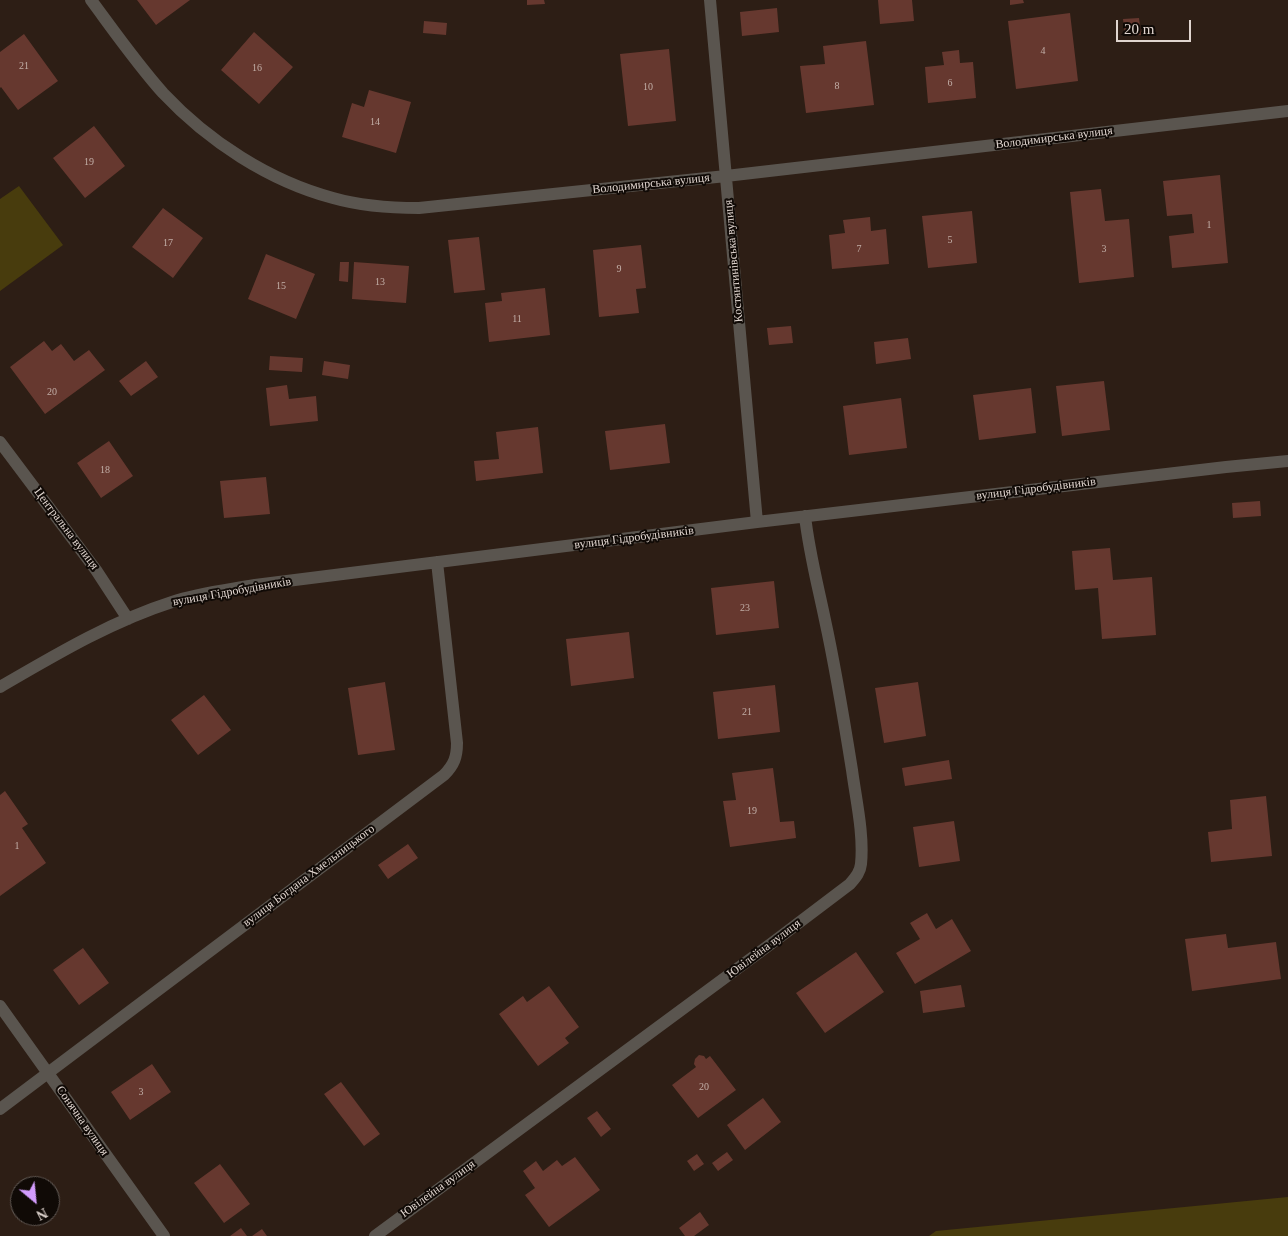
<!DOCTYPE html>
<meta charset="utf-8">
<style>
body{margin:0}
#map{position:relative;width:1288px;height:1236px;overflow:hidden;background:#2d1e15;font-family:"Times New Roman",serif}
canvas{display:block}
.north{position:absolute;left:10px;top:1176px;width:50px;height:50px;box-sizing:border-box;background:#100a06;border:1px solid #635b56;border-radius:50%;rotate:152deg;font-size:14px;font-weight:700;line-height:20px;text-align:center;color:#e0d5cf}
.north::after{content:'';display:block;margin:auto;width:18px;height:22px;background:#d39cfd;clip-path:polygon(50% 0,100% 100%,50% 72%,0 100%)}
.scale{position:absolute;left:1116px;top:20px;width:75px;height:22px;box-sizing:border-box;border:2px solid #e0d5cf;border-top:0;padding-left:6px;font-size:15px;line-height:18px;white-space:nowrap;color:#e0d5cf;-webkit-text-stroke:4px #100a06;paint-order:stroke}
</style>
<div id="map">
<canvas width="1288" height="1236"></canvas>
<div class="north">N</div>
<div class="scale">20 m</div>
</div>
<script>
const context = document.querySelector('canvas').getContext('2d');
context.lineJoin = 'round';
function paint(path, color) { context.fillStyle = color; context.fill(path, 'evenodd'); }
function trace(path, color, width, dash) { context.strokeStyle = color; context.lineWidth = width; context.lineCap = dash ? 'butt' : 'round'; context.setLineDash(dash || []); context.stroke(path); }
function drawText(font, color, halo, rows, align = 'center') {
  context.font = font + ' "Times New Roman",serif'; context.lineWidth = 4; context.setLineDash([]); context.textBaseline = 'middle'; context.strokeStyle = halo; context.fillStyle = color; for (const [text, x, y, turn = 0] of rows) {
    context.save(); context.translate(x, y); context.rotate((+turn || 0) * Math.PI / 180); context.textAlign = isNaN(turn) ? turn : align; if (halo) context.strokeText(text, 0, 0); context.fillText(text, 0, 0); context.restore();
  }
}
const green = new Path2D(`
 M19 186 63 245 0 291V199Z
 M1288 1197V1236H929L936 1231Z`);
const building = new Path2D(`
 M137 0H190L156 25Z
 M527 0H544L545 4 527 5Z
 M878 0H912L914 21 880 24Z
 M1010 0H1023L1024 3 1010 5Z
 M777 8 779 32 742 36 740 12Z
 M1070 13 1078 81 1016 89 1008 21Z
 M1139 18 1141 35 1125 36 1123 19Z
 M424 21 447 23 446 35 423 33Z
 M254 32 293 67 259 104 221 70Z
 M24 34 58 81 18 110 1 87 0 88V52Z
 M866 41 874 105 806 113 800 66 825 64 823 46Z
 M669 49 676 121 628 126 620 54Z
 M959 50 960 63 973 62 976 98 928 103 925 67 944 65 942 52Z
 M369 90 411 102 396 153 342 137 352 103 364 107Z
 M94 126 125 166 85 198 53 158Z
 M1220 175 1228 263 1172 268 1169 236 1194 233 1192 214 1167 216 1163 181Z
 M1101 189 1105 221 1129 219 1134 277 1079 283 1070 192Z
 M163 208 203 238 173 278 132 247Z
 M972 211 977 263 928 268 922 216Z
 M870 217 871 231 886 229 889 264 832 269 829 235 845 233 843 220Z
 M479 237 485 290 454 293 448 240Z
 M641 245 646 288 636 289 639 313 599 317 593 250Z
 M266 254 315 274 296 319 248 299Z
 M340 262H349L348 282 339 281Z
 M354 262 409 266 406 303 352 299Z
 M545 288 550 335 489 342 485 303 502 301 501 293Z
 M791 326 793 343 769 345 767 328Z
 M908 338 911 359 876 364 874 342Z
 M44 341 52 351 61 344 74 361 89 350 105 370 45 414 10 367Z
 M270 356 303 358 302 372 269 370Z
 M146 361 158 377 131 396 119 381Z
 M324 361 350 365 348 379 322 375Z
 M1104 381 1110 430 1062 436 1056 386Z
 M287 385 289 399 316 396 318 421 270 426 266 388Z
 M1031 388 1036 433 979 440 973 395Z
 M901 398 907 448 849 455 843 406Z
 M665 424 670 463 610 470 605 431Z
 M538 427 543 473 476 481 474 461 499 459 496 432Z
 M109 441 133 476 101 498 77 463Z
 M266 477 270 514 224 518 220 481Z
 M1260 501 1261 516 1233 518 1232 503Z
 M1110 548 1113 580 1152 577 1156 635 1102 639 1098 588 1075 590 1072 551Z
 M774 581 779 628 716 635 711 588Z
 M629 632 634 678 571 686 566 639Z
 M385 682 395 750 358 755 348 688Z
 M918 682 926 736 884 743 875 688Z
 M775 685 780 732 718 739 713 692Z
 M204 695 231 730 198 755 171 720Z
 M949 760 952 779 905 786 902 768Z
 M773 768 780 822 794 821 796 838 730 847 723 801 736 800 732 773Z
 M5 791 28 824 22 828 46 863 0 896V795Z
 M1266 796 1272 856 1211 862 1208 832 1232 829 1230 800Z
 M954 821 960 861 919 867 913 827Z
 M408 844 418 858 388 879 378 865Z
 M927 913 936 929 952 919 971 951 915 984 896 953 920 939 910 923Z
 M1226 934 1228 948 1276 942 1281 979 1192 991 1185 939Z
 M83 948 109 983 79 1005 53 970Z
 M856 952 884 992 825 1033 796 993Z
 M961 985 965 1007 923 1013 920 991Z
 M549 986 579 1027 565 1038 569 1043 538 1066 499 1014 523 996 527 1002Z
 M699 1055 704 1056 706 1059 710 1056 736 1090 698 1118 672 1085 696 1067 694 1064 695 1059Z
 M152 1064 171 1092 130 1120 111 1092Z
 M341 1082 380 1134 364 1146 324 1094Z
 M763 1098 781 1122 745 1150 727 1125Z
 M597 1111 611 1129 601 1137 587 1118Z
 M727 1152 733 1160 718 1171 712 1163Z
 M697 1154 704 1164 694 1171 687 1161Z
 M575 1157 600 1190 549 1227 525 1195 535 1188 523 1171 536 1161 543 1171 557 1160 562 1166Z
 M220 1164 250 1204 224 1223 194 1183Z
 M700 1212 709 1225 694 1236H685L679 1228Z
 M241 1228 247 1236H230Z
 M262 1229 267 1236H252Z`);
const street = new Path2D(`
 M91 0C114 31 137 64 163 93 208 141 269 181 333 198 361 206 390 208 419 208L726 176 1288 111
 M710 0 757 522
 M0 442 96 570 128 619
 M0 687C55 655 112 621 172 602 199 593 228 590 255 585L757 522 1226 467 1288 461
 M0 1006 164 1236
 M0 1109 444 775C454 765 457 757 457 743L437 562
 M375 1236 772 943 850 884C855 878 860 873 861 864 864 834 856 800 852 770 844 720 836 670 825 620 818 586 809 552 805 516`);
const numberNames = [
 ["4",1043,51],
 ["21",24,66],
 ["16",257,68],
 ["6",950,83],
 ["8",837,86],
 ["10",648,87],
 ["14",375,122],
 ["19",89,162],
 ["1",1209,225],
 ["5",950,240],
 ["17",168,243],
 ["7",859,249],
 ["3",1104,249],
 ["9",619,269],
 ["13",380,282],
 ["15",281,286],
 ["11",517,319],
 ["20",52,392],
 ["18",105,470],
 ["23",745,608],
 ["21",747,712],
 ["19",752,811],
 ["1",17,846],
 ["20",704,1087],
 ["3",141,1092]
];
const streetNames = [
 ["Володимирська вулиця",1054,138,-7],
 ["Володимирська вулиця",651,184,-6],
 ["Костянтинівська вулиця",734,261,-95],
 ["вулиця Гідробудівників",1036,489,-7],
 ["Центральна вулиця",66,529,53],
 ["вулиця Гідробудівників",634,538,-7],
 ["вулиця Гідробудівників",232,592,-10],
 ["вулиця Богдана Хмельницького",309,876,-37],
 ["Ювілейна вулиця",764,949,-37],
 ["Сонячна вулиця",82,1121,55],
 ["Ювілейна вулиця",438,1189,-36]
];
paint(green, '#483c0d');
paint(building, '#66382f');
trace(street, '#5a554f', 12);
drawText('10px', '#c2aea7', null, numberNames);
drawText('12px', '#e0d5cf', '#100a06', streetNames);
</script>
